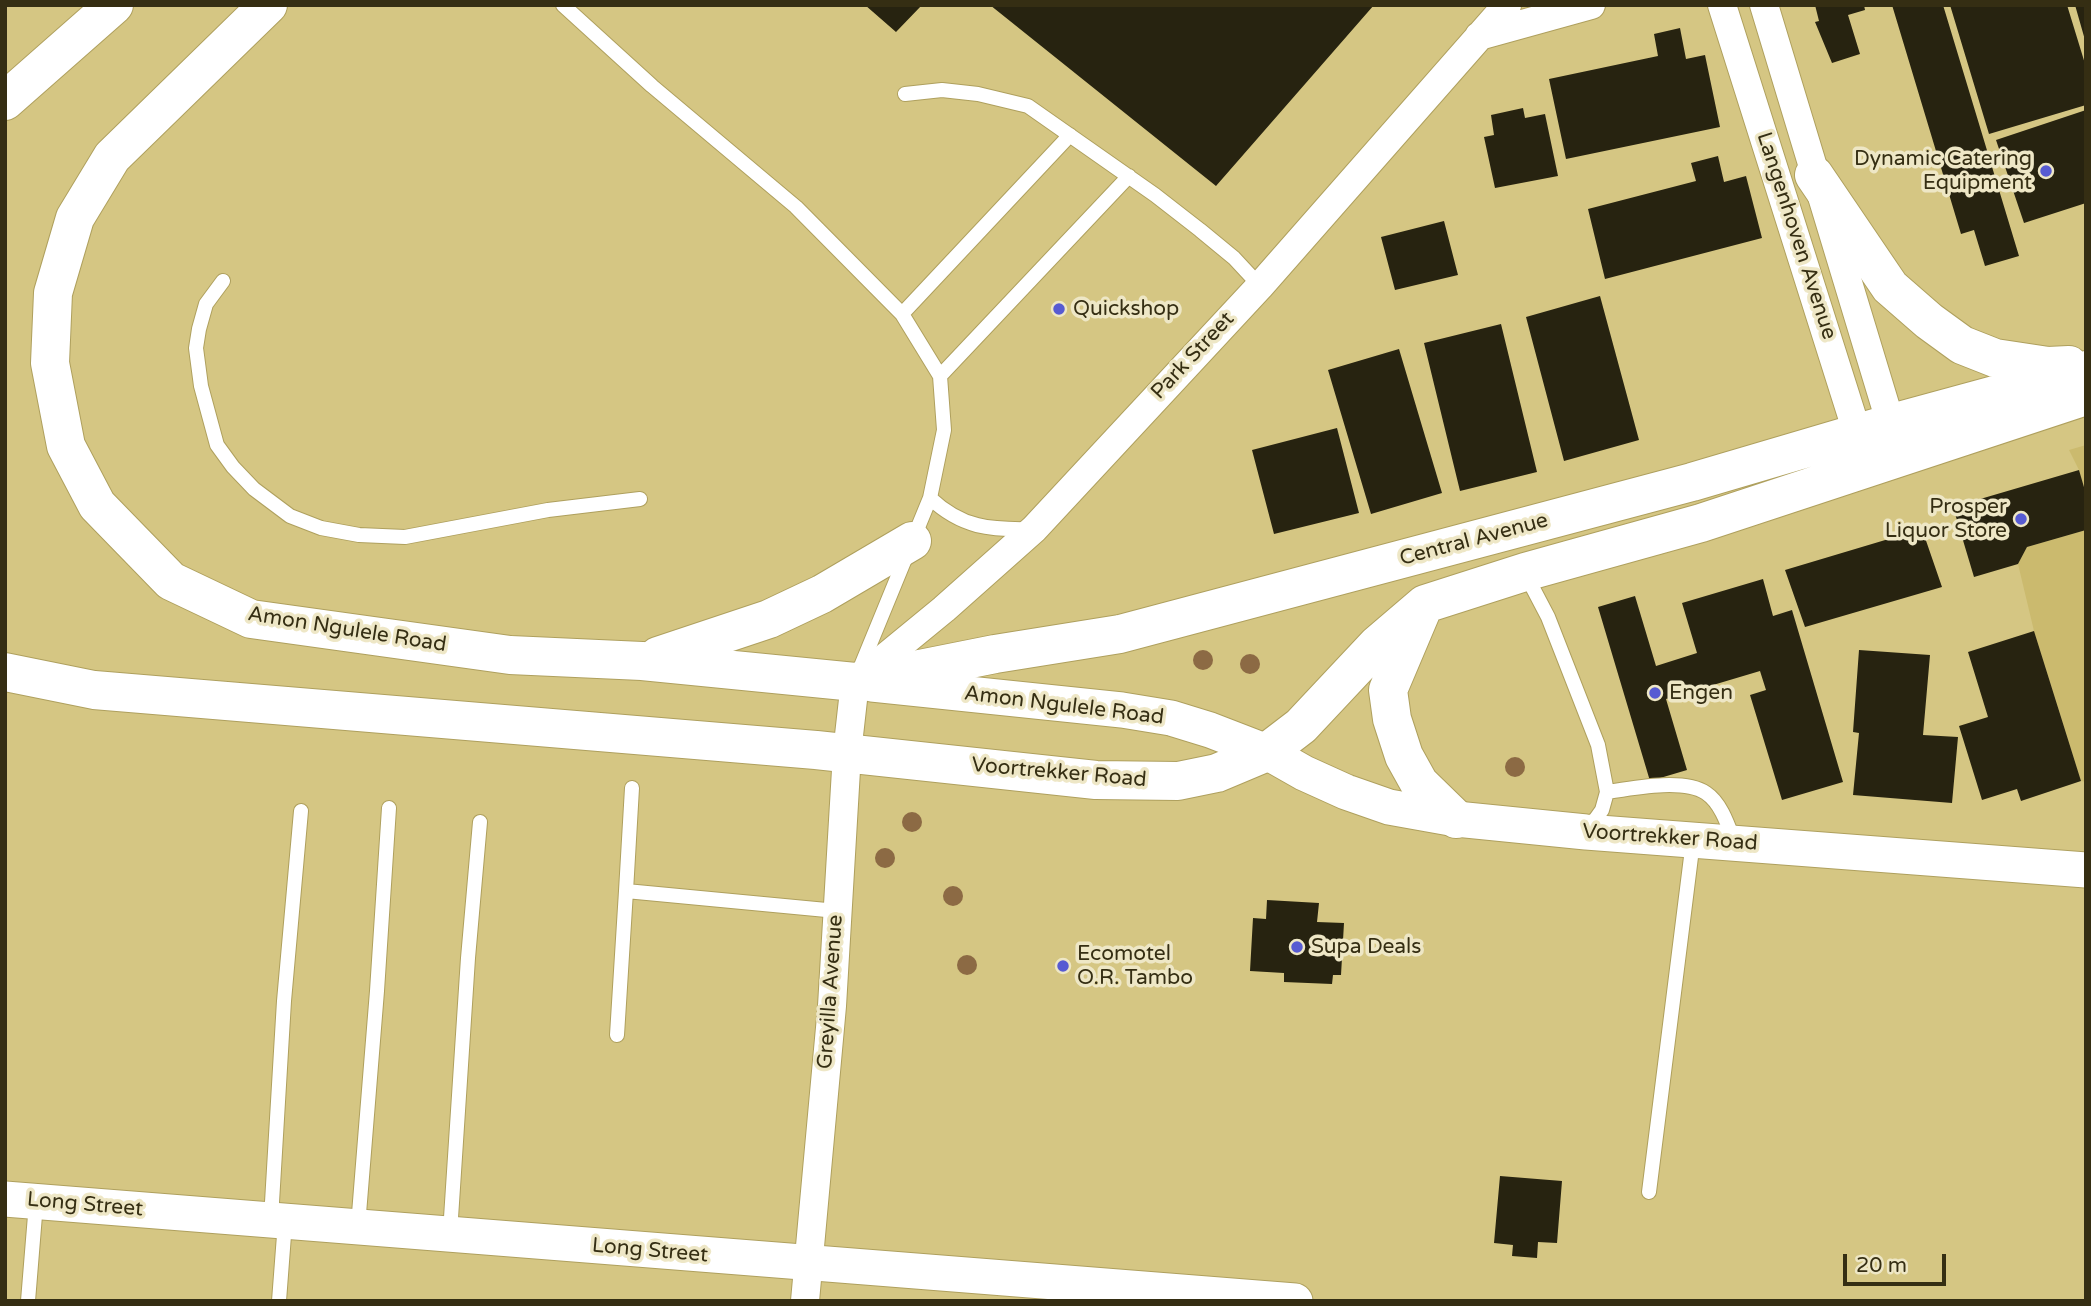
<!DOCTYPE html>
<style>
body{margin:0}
#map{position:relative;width:2091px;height:1306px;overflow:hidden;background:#d5c683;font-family:"Varela Round",sans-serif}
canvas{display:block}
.frame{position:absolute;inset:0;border:7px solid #352e13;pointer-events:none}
.scale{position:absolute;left:1843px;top:1254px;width:103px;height:32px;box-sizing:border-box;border:4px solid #352e13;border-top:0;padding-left:9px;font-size:21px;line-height:24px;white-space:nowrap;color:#352e13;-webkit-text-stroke:5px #eee7c6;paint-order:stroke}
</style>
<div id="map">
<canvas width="2091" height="1306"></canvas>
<div class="frame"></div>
<div class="scale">20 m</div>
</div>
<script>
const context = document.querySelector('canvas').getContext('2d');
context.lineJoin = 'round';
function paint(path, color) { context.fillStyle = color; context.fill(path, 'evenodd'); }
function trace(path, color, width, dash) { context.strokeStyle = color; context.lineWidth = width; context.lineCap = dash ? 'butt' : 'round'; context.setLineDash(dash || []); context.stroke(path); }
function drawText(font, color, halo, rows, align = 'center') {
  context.font = font + ' "Varela Round",sans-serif'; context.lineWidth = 7; context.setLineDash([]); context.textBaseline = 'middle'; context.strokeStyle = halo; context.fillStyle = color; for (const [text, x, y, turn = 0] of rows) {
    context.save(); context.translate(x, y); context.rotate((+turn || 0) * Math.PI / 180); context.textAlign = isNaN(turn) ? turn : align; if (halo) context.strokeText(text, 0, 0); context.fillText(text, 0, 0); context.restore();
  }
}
const built = new Path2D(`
 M2086 445V494L2079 470 2069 450Z
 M2086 530V782L2081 781 2034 631 2018 564 2027 547Z`);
const building = new Path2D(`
 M865 5H922L896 32Z
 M990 5H1374L1216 186Z
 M1815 5H1864L1865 10 1848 15 1860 54 1832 63 1815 22 1819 21Z
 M1892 5H1943L2019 256 1985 266 1974 230 1961 234Z
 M1950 5H2067L2086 67V105L1989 134Z
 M2075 5H2086V40H2085Z
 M1680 28 1686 59 1705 55 1720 127 1566 159 1549 79 1658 56 1654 34Z
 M1523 108 1525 118 1545 114 1558 176 1495 188 1484 137 1494 135 1491 115Z
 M2086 110V203L2024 223 1996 140Z
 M1718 156 1724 182 1746 176 1762 238 1605 279 1588 209 1696 181 1691 163Z
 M1444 221 1458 275 1395 290 1381 237Z
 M1600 296 1639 440 1564 461 1526 317Z
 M1501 324 1537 472 1460 491 1424 343Z
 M1399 349 1442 493 1371 514 1328 370Z
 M1337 428 1359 513 1274 534 1252 450Z
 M2079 470 2086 494V530L2027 547 2018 564 1974 577 1953 507Z
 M1922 529 1942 587 1805 627 1785 570Z
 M1763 579 1773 616 1792 610 1843 782 1782 800 1750 695 1766 690 1760 671 1666 699 1687 770 1650 781 1598 607 1635 596 1656 666 1697 653 1682 603Z
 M2034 631 2081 781 2021 801 2017 789 1982 800 1959 726 1988 717 1968 652Z
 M1859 650 1930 655 1923 735 1958 737 1952 803 1853 795 1859 733 1853 732Z
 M1267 900 1319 903 1317 922 1344 923 1341 975H1333L1332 984 1284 982V973L1250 971 1253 918 1266 919Z
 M1500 1176 1562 1181 1557 1243 1538 1242 1537 1258 1512 1256 1513 1245 1494 1243Z`);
const service = new Path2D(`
 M563 5 652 86 796 207 902 314 940 376 944 430 930 498 859 671
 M905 94 942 90 978 94 1028 106 1155 195 1200 230 1234 258 1260 286
 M223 281 206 304 199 329 196 348 201 386 217 445 233 467 254 489 290 516 321 528 359 535 405 537 548 510 640 499
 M902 314 1070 135
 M940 376 1129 176
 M930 498C962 528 990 530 1032 529
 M1526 575 1548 617 1598 745 1607 792 1602 810 1587 831
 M1607 792C1633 788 1684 778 1706 793 1721 803 1728 825 1734 841
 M626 891 632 788
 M617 1035 626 891 837 911
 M1649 1192 1693 841
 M271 1219 284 1001 301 811
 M358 1226 377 991 389 808
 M450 1233 468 958 480 822
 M28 1301 36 1203
 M279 1301 285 1222`);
const minor = new Path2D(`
 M1722 5 1863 451
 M1764 5 1896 441
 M1479 36 1591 5
 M805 1301 832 1006 847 753 855 682 944 609 1034 529 1260 286 1507 5`);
const tertiary = new Path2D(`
 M872 684 1122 710 1171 718 1210 730 1267 752 1304 773 1346 792 1389 807 1456 819 1586 832 2086 870
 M5 1199 1295 1301`);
const secondary = new Path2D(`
 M268 5 112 157 75 218 53 293 50 363 66 446 97 505 171 581 251 619 510 655 642 661 855 682 995 654 1120 634 1692 482 1892 423 2086 370
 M1814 175 1890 287 1929 321 1962 345 1995 358 2048 366 2069 365
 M1421 612 1388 690 1392 719 1404 756 1419 783 1456 819
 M658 656 769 619 822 594 912 541
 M5 672 94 690 816 750 1096 780 1178 781 1217 773 1267 752 1301 726 1377 645 1425 604 1525 572 1701 523 2086 396`);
const primary = new Path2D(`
 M5 101 114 5`);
const trees = [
 [1203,660],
 [1250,664],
 [1515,767],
 [912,822],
 [885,858],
 [953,896],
 [967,965]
];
const markers = [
 [2046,171,7,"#575bd2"],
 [1059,309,7,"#575bd2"],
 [2021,519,7,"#575bd2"],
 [1655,693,7,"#575bd2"],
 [1297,947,7,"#575bd2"],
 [1063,966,7,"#575bd2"]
];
const poiNames = [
 ["Dynamic Catering",2032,159,"right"],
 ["Equipment",2032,183,"right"],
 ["Quickshop",1073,309],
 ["Prosper",2007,507,"right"],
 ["Liquor Store",2007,531,"right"],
 ["Engen",1669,693],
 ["Supa Deals",1311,947],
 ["Ecomotel",1077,954],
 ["O.R. Tambo",1077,978]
];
const streetNames = [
 ["Langenhoven Avenue",1796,236,72],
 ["Park Street",1193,356,-47],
 ["Central Avenue",1474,540,-15],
 ["Amon Ngulele Road",347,630,9],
 ["Amon Ngulele Road",1064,706,7],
 ["Voortrekker Road",1059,773,5],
 ["Voortrekker Road",1670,838,4],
 ["Greyilla Avenue",831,992,-86],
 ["Long Street",85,1205,5],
 ["Long Street",650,1251,5]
];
paint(built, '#cbba6e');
paint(building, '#272310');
trace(service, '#afa05e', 16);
trace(minor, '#afa05e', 30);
trace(tertiary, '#afa05e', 37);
trace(secondary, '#afa05e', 40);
trace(primary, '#afa05e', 40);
trace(service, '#fff', 14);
trace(minor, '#fff', 28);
trace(tertiary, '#fff', 35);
trace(secondary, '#fff', 38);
trace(primary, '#fff', 38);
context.fillStyle = '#8c6a44';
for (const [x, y] of trees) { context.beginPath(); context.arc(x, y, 10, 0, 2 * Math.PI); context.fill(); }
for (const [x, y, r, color] of markers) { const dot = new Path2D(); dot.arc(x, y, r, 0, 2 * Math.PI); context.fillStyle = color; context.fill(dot); trace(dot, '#eee7c6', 2.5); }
drawText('21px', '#352e13', '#eee7c6', poiNames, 'left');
drawText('21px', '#352e13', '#eee7c6', streetNames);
</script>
